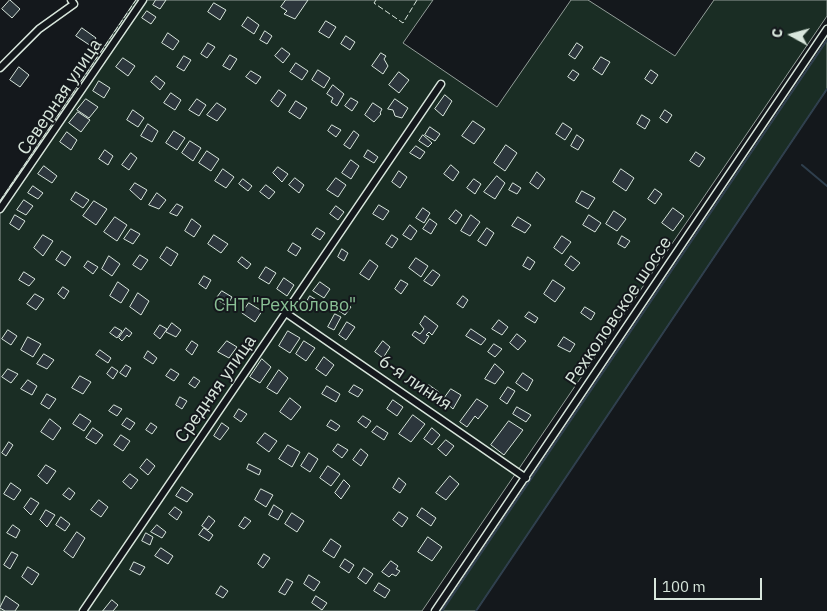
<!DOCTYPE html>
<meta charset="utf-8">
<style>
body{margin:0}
#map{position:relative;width:827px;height:611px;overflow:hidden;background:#14181c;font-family:"IBM Plex Sans",sans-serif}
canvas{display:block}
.north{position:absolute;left:767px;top:10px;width:50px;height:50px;-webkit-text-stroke:4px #14181c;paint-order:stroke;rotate:277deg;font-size:14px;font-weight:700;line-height:20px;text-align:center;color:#d8e6dc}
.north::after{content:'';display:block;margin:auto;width:18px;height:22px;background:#d8e6dc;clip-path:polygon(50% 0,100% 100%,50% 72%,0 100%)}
.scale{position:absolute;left:654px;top:578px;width:108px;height:22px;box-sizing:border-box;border:2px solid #d8e6dc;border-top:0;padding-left:6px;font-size:15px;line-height:18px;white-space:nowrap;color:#d8e6dc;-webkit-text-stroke:4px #14181c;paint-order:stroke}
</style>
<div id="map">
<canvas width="827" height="611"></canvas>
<div class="north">С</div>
<div class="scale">100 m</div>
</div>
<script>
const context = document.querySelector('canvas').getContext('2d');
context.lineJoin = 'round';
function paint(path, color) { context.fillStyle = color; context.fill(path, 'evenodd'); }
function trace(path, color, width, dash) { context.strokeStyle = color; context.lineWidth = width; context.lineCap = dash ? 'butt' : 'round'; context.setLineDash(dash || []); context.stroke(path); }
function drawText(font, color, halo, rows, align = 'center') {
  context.font = font + ' "IBM Plex Sans",sans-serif'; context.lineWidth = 4; context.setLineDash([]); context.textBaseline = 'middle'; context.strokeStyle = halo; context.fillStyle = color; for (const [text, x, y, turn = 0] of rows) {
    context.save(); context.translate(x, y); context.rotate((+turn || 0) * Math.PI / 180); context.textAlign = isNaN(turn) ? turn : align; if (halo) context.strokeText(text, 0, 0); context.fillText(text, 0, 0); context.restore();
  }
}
const green = new Path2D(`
 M136 0H433L403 43 497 107 571 0H588L675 56 714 0H827V16L422 611H0V201Z
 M827 40V89L476 611H442Z`);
const stream = new Path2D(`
 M802 165 827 186
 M442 611 827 40
 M476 611 827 89`);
const building = new Path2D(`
 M10 0 20 9 12 18 2 9Z
 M156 0H166L160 9 153 5Z
 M286 0H308L295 19 284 14 287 11 281 7Z
 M214 3 226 10 220 20 208 12Z
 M147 11 156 17 151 24 142 18Z
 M248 17 259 25 254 34 242 26Z
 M326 21 336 27 329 38 319 32Z
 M82 28 96 38 91 46 76 36Z
 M265 31 272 36 267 44 260 40Z
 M168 33 179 41 173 50 162 43Z
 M346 36 355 42 350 50 341 44Z
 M208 43 215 47 207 58 201 54Z
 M577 43 583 47 575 59 569 55Z
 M282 48 290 54 283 63 275 56Z
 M381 53 386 56 384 59 388 66 383 74 372 66Z
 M230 55 237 59 230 70 223 66Z
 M184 56 191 60 184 71 177 67Z
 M601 57 610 62 602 75 593 69Z
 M123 58 135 66 128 76 116 67Z
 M296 63 308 71 302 80 290 72Z
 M19 67 29 75 20 87 10 80Z
 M318 70 330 78 324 88 312 80Z
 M573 70 579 74 574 81 568 77Z
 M651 70 658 75 652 84 645 79Z
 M251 71 261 77 256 84 246 77Z
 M399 72 409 80 399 93 389 85Z
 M156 76 165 83 160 90 151 82Z
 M99 81 110 88 104 98 93 91Z
 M333 85 344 94 337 106 331 102 333 98 327 94Z
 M279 90 286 95 278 107 271 101Z
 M171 93 181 100 175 110 164 103Z
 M445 95 452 101 443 116 435 109Z
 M351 98 358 102 352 111 345 106Z
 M86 99 98 107 89 118 77 110Z
 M197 99 206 105 199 116 189 110Z
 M395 99 408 108 402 118 395 116 393 110 388 109Z
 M296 101 307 108 300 119 289 112Z
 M217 103 226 109 217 121 207 115Z
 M373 103 382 109 380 113 381 114 374 122 365 115Z
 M133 110 144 118 138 127 127 120Z
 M665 110 672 115 667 123 660 118Z
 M78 112 90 120 81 132 69 123Z
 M642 115 650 120 645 129 637 124Z
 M473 121 485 129 474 144 462 136Z
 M563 123 572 129 565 140 556 134Z
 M148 124 158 131 152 142 141 136Z
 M332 125 341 130 336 137 328 131Z
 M430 127 440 134 435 141 425 135Z
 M174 131 185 138 177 150 166 143Z
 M354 131 359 135 350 149 344 145Z
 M67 132 77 140 71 150 60 142Z
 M423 135 432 143 428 147 419 141Z
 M577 135 584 140 578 150 571 146Z
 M190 141 201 148 193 161 182 153Z
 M506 145 517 153 505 171 494 163Z
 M416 146 425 152 420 159 410 153Z
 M105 150 113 156 108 165 99 159Z
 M368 150 378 157 374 163 364 157Z
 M207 151 219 159 211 171 199 163Z
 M696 152 705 158 699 167 690 161Z
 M131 153 137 158 129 170 122 165Z
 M351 160 359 166 351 179 342 173Z
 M451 165 459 172 453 181 444 174Z
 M44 166 57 176 52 183 38 174Z
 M278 167 288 174 282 182 273 173Z
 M223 169 234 177 226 188 215 181Z
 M621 169 634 178 626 191 613 182Z
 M399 171 407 177 400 188 392 182Z
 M537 172 545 179 538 189 530 183Z
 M497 176 505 183 495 199 484 192Z
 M295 178 304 185 299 193 289 185Z
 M336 178 346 185 338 197 327 190Z
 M243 179 252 186 248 191 239 184Z
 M474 179 481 184 475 194 467 188Z
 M135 183 147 190 141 200 130 190Z
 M513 183 521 188 517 194 509 190Z
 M266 185 275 192 269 199 260 192Z
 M33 186 43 193 38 199 28 193Z
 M655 189 662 194 655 204 648 199Z
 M582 191 595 198 588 209 576 202Z
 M76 192 89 200 83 208 71 200Z
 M157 193 166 200 159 209 149 205Z
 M24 200 33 206 26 215 17 210Z
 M94 201 107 209 96 225 83 216Z
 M177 204 183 207 177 216 170 213Z
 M379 205 389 211 383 220 373 214Z
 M336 206 344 212 338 220 330 214Z
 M423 208 430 213 424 223 416 218Z
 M673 208 684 216 673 231 662 223Z
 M456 210 462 215 456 224 449 219Z
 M614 211 626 219 617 231 606 224Z
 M15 215 25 221 19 230 10 224Z
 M471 215 480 222 470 236 461 231Z
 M589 215 601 223 595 232 583 225Z
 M115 217 127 225 117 241 104 232Z
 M518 217 531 225 525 233 512 226Z
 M192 219 201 226 194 237 185 231Z
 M430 219 437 224 431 234 423 229Z
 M410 225 417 231 411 240 403 235Z
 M317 228 325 233 320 240 312 235Z
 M487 228 494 233 486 246 478 241Z
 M131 229 140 234 133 244 124 239Z
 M43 235 53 241 43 256 34 248Z
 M214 235 228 244 221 253 208 244Z
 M392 235 398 239 392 248 386 244Z
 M562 236 571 242 562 254 554 248Z
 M622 236 630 241 625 248 618 244Z
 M293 243 301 248 296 256 288 251Z
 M167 247 178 254 171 266 160 258Z
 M342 249 348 253 344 261 338 257Z
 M62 251 71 257 65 266 56 260Z
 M140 255 148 260 141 270 133 265Z
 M109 256 120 264 112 276 102 269Z
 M571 256 580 263 573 271 565 265Z
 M242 257 251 264 247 269 238 262Z
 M528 257 535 262 530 270 523 266Z
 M416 258 428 266 421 277 409 268Z
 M370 260 378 266 369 280 360 274Z
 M88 261 98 267 93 274 84 267Z
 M266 267 276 273 269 284 259 278Z
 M433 270 440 275 432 286 424 281Z
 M24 272 35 279 29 286 19 280Z
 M204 276 211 280 206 289 199 284Z
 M284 278 294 285 287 296 277 289Z
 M401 280 408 284 401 294 395 289Z
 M553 280 565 288 555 302 544 294Z
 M118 282 129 290 121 303 110 296Z
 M320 282 330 289 324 298 313 291Z
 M63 287 69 291 64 299 58 294Z
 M222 291 232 297 227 306 216 299Z
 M138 293 149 301 141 315 130 307Z
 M35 294 44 299 36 310 27 304Z
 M310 296 318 301 313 309 306 303Z
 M463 296 468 300 463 308 457 304Z
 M344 301 351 307 345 315 338 310Z
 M249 303 262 311 255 322 242 313Z
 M585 307 595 313 591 320 581 313Z
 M529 312 538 318 535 323 525 317Z
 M335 314 341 317 334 330 328 327Z
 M425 316 438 326 432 335 429 332 426 335 429 336 424 344 412 335 415 331 420 334 424 329 420 324Z
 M499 320 508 327 502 335 492 329Z
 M347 322 355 327 346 340 339 335Z
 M172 323 181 330 176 337 166 332Z
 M160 325 167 329 160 339 154 334Z
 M115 327 122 331 117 338 110 333Z
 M126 328 132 333 129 337 127 335 122 341 119 338Z
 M471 329 486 339 481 345 466 336Z
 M8 330 17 336 11 345 2 339Z
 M288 331 300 338 290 353 279 346Z
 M517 334 526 341 518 350 510 343Z
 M28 337 41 344 33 357 21 350Z
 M564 337 575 344 570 352 558 346Z
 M192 341 198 345 192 355 186 350Z
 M227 341 237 347 229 358 218 352Z
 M304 341 315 348 306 361 296 354Z
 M383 341 390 347 383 358 375 352Z
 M494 344 502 349 495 357 488 352Z
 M100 350 111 358 108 363 96 355Z
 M148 351 157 358 153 364 144 358Z
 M44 354 54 360 47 369 37 364Z
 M324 357 334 365 326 376 316 369Z
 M262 359 271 367 260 383 250 377Z
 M495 364 504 372 495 384 485 379Z
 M126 365 131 368 126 377 120 373Z
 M112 367 118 371 113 379 107 374Z
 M8 369 18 374 11 383 2 377Z
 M171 369 179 374 174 381 166 376Z
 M279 370 288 378 277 394 267 388Z
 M523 373 533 380 527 391 516 383Z
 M80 376 91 382 83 394 72 388Z
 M194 377 200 381 195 388 189 384Z
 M28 380 37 386 32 395 21 389Z
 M354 385 363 390 358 397 349 392Z
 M429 385 439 392 434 400 423 393Z
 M327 386 340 394 336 402 322 394Z
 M508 387 515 391 507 404 500 399Z
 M451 389 461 395 453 409 443 400Z
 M47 394 56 399 49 409 41 404Z
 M180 397 187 401 182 409 176 405Z
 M290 398 301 407 291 420 280 412Z
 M477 399 488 406 478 419 475 416 467 427 460 422Z
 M393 400 403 407 397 416 387 409Z
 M114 405 122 409 117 416 109 411Z
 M517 407 531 415 526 422 513 414Z
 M239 409 247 414 241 422 234 417Z
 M80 414 91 421 84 431 73 424Z
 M413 415 425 424 411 442 399 434Z
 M363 416 371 421 366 428 358 422Z
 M127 418 135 423 130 430 122 425Z
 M50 419 61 428 53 440 41 432Z
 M331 420 340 426 336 431 327 426Z
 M509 421 523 430 504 455 491 445Z
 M190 422 196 426 191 434 185 430Z
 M151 423 157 427 152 434 146 430Z
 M222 423 229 428 220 440 214 436Z
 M377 426 388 433 384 440 372 432Z
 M93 428 103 435 96 444 86 438Z
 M432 428 440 435 432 445 424 439Z
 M265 433 277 441 269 452 257 443Z
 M121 435 130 441 123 451 114 445Z
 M446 440 454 446 446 456 438 449Z
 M9 442 13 445 6 456 2 453Z
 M338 444 348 450 342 458 333 451Z
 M288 445 300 452 292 467 279 459Z
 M361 449 368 455 361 466 353 460Z
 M309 453 318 459 310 472 301 466Z
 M147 459 155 466 148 475 140 468Z
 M249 464 261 470 259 475 247 469Z
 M46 465 56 471 47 484 38 476Z
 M328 466 340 474 331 486 320 478Z
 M130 474 138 480 131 489 123 482Z
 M450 476 459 484 446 500 436 493Z
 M399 478 406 484 400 493 393 488Z
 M344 480 350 486 341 499 335 493Z
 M11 483 21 490 14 500 4 494Z
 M182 487 193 494 187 502 176 496Z
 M69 488 75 493 70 500 63 495Z
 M261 489 273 495 266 507 255 500Z
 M31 498 39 503 31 515 24 508Z
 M99 500 108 507 101 517 91 510Z
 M274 505 283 511 278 520 269 515Z
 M175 507 182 512 177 520 169 514Z
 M422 508 436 518 431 526 417 516Z
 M46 510 55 515 47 527 40 520Z
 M399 512 408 518 402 527 393 520Z
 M292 513 304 521 297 532 285 524Z
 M209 516 215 521 208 530 202 526Z
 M61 517 70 524 65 531 56 525Z
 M245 517 251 521 244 529 239 526Z
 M13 525 20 530 16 538 7 533Z
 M157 525 166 532 162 538 151 532Z
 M204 528 213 535 209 541 199 535Z
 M77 532 85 538 73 558 64 551Z
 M146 533 153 537 150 545 142 541Z
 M428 537 442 547 432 561 418 552Z
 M331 539 341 546 334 558 323 551Z
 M161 548 173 556 168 564 155 556Z
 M12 552 18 555 10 569 4 565Z
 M264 554 270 558 263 568 258 564Z
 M345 559 354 565 349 573 340 567Z
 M391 561 398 566 396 569 400 571 396 576 392 574 389 577 382 572Z
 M134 562 145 567 140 575 130 570Z
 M28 567 39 574 32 585 22 577Z
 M364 568 373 574 366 584 358 578Z
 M309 575 320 582 314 591 304 584Z
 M287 579 293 582 285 595 279 592Z
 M379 583 390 590 385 598 374 591Z
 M221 586 228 591 223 598 216 594Z
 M6 596 19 605 15 611H5L0 608Z
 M316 596 327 603 322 610 312 603Z
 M112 600 118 605 113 611H103Z`);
const minor = new Path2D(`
 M0 68 39 29 74 4 71 0
 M0 209 143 0
 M286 313 526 478
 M83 611 441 84
 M435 611 827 29`);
const fence = new Path2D(`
 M376 0 374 3 403 23 417 0
 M0 201 136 0`);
const streetNames = [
 ["Северная улица",60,97,-56],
 ["Рехколовское шоссе",619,311,-56],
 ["6-я линия",415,383,34],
 ["Средняя улица",216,389,-55]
];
const parkNames = [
 ["СНТ \"Рехколово\"",285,306]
];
paint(green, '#1a2d24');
trace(green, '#939e99', 1);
trace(stream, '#2f3f4d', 2);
paint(building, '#2c363c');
trace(building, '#d8e6dc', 1);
trace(minor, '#d8e6dc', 9);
trace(minor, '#14181c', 6);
trace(fence, '#d8e6dc', 1, [6, 2.5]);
drawText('18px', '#d8e6dc', '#14181c', streetNames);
drawText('18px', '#8ac095', '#14181c', parkNames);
</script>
